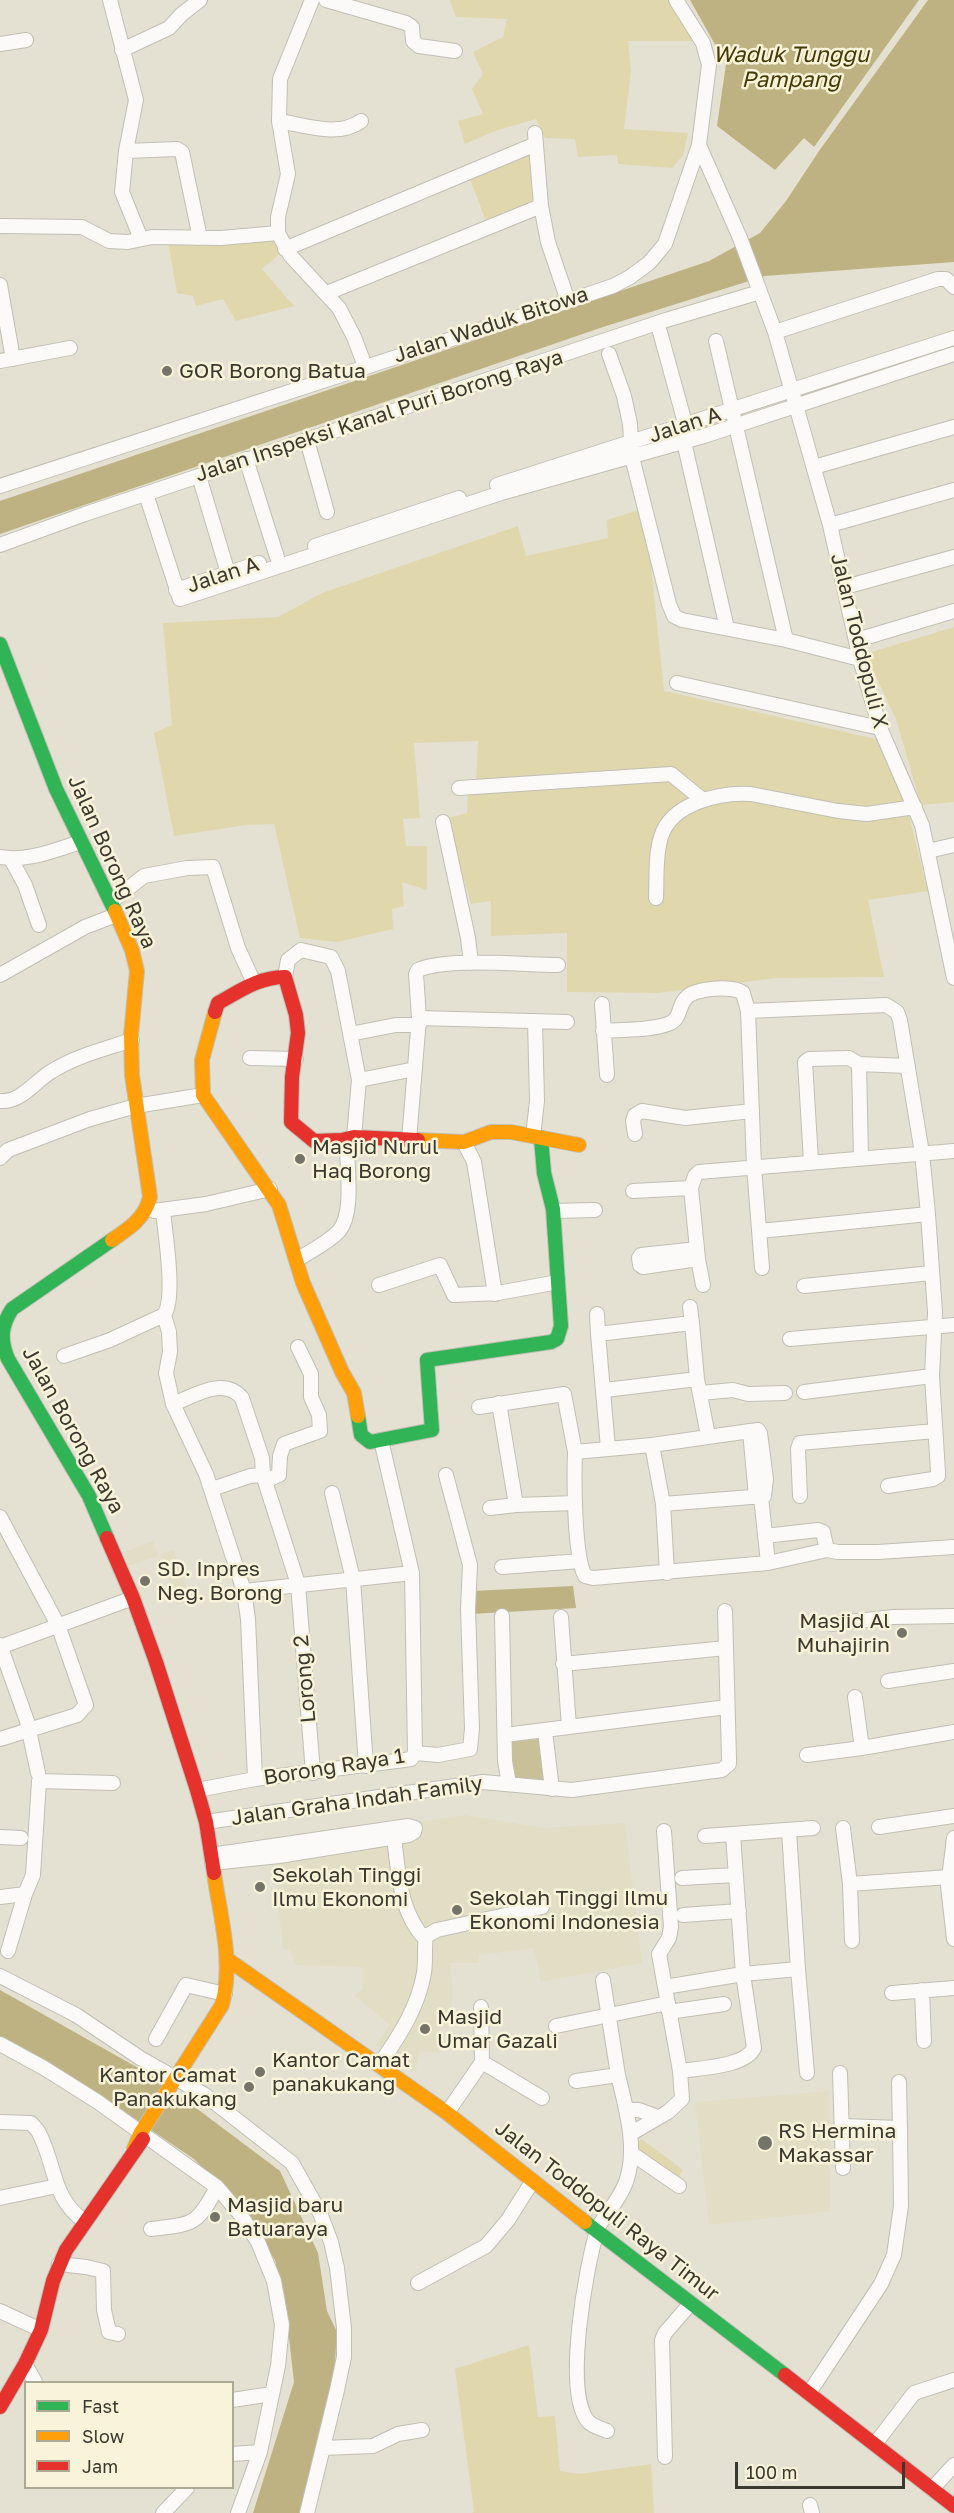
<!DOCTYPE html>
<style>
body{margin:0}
#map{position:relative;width:954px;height:2513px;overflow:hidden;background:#e4e1d3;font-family:"Golos Text",sans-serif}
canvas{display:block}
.legend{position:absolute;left:24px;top:2381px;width:210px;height:108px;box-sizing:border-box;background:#f8f3d9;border:2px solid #aca995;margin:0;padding:8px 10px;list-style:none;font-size:18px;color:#3b392f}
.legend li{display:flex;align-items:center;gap:12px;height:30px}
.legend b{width:30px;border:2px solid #aca995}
.scale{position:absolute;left:735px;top:2462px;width:170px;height:27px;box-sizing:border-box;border:3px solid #3b392f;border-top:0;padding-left:8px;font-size:18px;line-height:21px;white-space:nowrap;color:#3b392f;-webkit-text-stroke:4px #f8f3d9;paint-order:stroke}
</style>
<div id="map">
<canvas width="954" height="2513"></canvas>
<ul class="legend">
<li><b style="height:8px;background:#30b455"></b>Fast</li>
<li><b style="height:8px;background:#ff9f0a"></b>Slow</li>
<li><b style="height:8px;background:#e5322d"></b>Jam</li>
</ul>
<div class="scale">100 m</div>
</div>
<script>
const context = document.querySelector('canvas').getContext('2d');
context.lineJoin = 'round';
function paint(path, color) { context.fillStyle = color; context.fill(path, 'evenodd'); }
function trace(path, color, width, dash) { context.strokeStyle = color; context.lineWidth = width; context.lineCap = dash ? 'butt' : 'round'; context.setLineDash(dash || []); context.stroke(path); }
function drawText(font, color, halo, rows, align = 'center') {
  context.font = font + ' "Golos Text",sans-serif'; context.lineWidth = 5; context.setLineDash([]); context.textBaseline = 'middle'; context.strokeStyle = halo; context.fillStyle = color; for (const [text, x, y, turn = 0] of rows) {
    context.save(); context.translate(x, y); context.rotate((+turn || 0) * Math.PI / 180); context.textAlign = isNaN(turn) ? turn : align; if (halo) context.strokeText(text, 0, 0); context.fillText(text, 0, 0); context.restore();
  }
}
const built = new Path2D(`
 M153 1541 158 1556 128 1566 124 1552Z
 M174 1550 190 1601 177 1605 161 1554Z
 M465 1815 544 1828 625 1823 642 1963 541 1982 534 1948 479 1955V1963H450L453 1991 449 2025 440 2026 439 2053 420 2051 415 2073 375 2045 390 2025 354 1995 363 1989 362 1967 296 1965 290 1950 283 1949 274 1863 223 1871 219 1852Z
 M829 2091 831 2211 709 2225 695 2102Z`);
const green = new Path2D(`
 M450 0H668L693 41H628L631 71 624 129 688 133 683 155 672 168 618 164 617 155 578 157 575 139 545 138 536 119 495 131 465 144 458 121 483 114 472 89 483 74 473 52 503 37 507 19 456 17Z
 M530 152 532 207 487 224 470 179Z
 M167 237 275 238 282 252 262 269 294 306 236 321 223 299 196 306 193 296 177 293Z
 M645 508 664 691 880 740 906 804 928 891 868 900 884 977 776 978 658 993 567 992V933L491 936V901L471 904 447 818 467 813 468 788 476 781 478 741 414 743 420 818 403 819 406 846H427V890L402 882 404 906 392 909 393 929 337 942 300 938 274 824 246 825 174 836 154 733 172 725 163 623 278 617 322 593 518 526 526 556 608 538 607 520Z
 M954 627V802L921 805 896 719 865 654Z
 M641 2139 674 2163 672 2167 675 2164 683 2170 676 2180 634 2150Z
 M529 2345 538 2417 555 2416 560 2471 579 2474 651 2464 654 2513H472L474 2511 455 2369Z`);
const forest = new Path2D(`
 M545 1732 552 1789 509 1784 505 1735Z`);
const water = new Path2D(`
 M690 0H919L814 147 804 138 775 170 717 126 726 64Z
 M928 0H954V262L765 276 603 327 0 534V501L709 261 760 233 786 201 819 151Z
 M573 1586 576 1608 472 1614 473 1591Z
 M0 1990 156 2078 280 2171 318 2253 327 2311 337 2332 334 2376 300 2513H253L294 2382 287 2320 275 2260 240 2207 194 2159 101 2096 0 2039Z`);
const street = new Path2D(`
 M110 0 136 100 126 151 122 192 141 239
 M312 0 280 79 279 121 288 174 278 217V233L290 255 339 308 354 337 365 366
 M326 0 406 23 412 27 413 41 419 46 455 51
 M0 44 26 40
 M122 50 169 28 182 14 200 0
 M279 121C305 125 338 138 361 121
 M535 133 541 206 548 242 568 301
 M699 145 740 238 775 332 830 525 860 659 880 728 922 825 954 978
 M126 151 177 149 182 152 200 238
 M0 226 82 227 109 241 128 242 152 237 221 238 278 233
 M285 249 536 144
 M0 285 13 359
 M327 293 541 206
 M660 332 688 434
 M775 332 938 279H946L954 287
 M716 341 786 640
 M609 354 624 396 630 424 632 457 669 604 674 616 682 620 786 640 860 659
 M0 361 70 348
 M307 440 327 512
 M684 442 727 628
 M246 459 277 557
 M814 467 954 427
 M199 476 228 573
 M497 485 954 338
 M0 486 547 308 613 286 630 277 649 263 665 244 699 145 709 65 703 43 676 0
 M146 494 180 599 501 493 704 436 954 354
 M830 525 954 490
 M0 545 85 514 666 320 760 292
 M315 546 459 498
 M845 587 954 557
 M176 590 259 563
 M857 640 954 611
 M677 683 880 728
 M459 788 671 774 703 800
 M443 822 468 938 471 963
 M928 851 954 845
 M0 857C28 862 54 850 81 842
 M12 861 25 885 39 925
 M656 898C657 878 655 856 661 837 671 803 720 792 751 794L838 811 867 814 915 807
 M111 902 144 876 187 868 213 867 238 948 254 983
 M0 975 85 927 116 915
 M285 977 288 960 301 950 331 957 338 971 359 1080 354 1137
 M602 1004 607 1075
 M748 1011 886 1005 897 1012 900 1020 922 1153 928 1214 935 1312 932 1376 938 1472V1476L933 1479 888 1486
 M419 1018 567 1022
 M603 1031C623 1029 649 1031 668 1024 682 1019 677 1007 686 998 694 988 733 985 743 993L748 1011 754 1166 762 1268
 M350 1034 396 1025H419
 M250 1058 296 1059
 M359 1080 415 1069
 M0 1101C21 1103 35 1081 52 1071 76 1056 105 1049 132 1040
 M635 1134 633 1121 635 1115 642 1111 685 1118 752 1111
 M533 1136 537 1101 535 1021
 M409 1140 419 1018 416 974 418 970C447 957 523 965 558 965
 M464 1142 474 1162 495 1294
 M0 1158 8 1150 90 1119 136 1106 203 1095
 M861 1158 859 1064 908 1066
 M811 1161 805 1062 809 1059 849 1058 859 1064
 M633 1191 691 1188
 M154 1211 206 1204 270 1189
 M163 1211C165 1233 176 1298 164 1315L169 1332 170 1352 166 1373 173 1404 206 1474 244 1591 248 1619 255 1779
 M553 1211 595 1210
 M760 1231 928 1214
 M697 1249 641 1255 639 1258 640 1265 643 1267 698 1259
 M297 1260C310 1251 328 1243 339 1231 355 1212 346 1164 347 1140
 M379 1285 440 1265 454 1295 498 1293 558 1282
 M703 1285 698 1259 691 1188 695 1176 699 1172 954 1151
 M804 1286 931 1273
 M690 1307 692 1323
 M597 1314 598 1334
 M790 1339 954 1325
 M64 1356 110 1340 164 1315
 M605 1390 697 1379
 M804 1392 932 1376
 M700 1393 733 1390 748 1394 785 1393
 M499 1403 516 1505 575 1503
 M173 1404C194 1396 224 1376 242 1398L262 1458 263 1475 298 1584 313 1773
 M479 1407 564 1394 575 1452
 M750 1431 756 1497
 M381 1440 412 1573 415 1753
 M652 1445 663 1504 667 1573
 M608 1448 598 1334 692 1323 697 1379 708 1436
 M265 1481 279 1475 280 1456 284 1444 320 1431 319 1415 311 1397V1374L298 1347
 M212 1489 250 1476 263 1475
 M332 1493 353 1579 366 1766
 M800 1496 798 1449 800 1443 935 1431
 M761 1497 768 1563
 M663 1504 764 1496 766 1479 760 1433 758 1430 750 1431 652 1445 575 1452C574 1479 574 1556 585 1576L593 1578 768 1563 827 1550 838 1552H878L954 1547
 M490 1508 516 1505
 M0 1517 58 1625 86 1705 77 1715 0 1739
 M765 1536 818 1530 823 1532 827 1550
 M502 1567 580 1561
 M244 1591 412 1573
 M502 1616 505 1761 509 1784
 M561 1617 569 1727
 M831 1624 893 1617 954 1616
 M0 1645 27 1721 38 1773
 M0 1647 133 1598
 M563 1664 726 1648
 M888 1681 954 1671
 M855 1697 862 1748
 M545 1731 552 1789
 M505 1735 727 1707
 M807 1755 862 1748 954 1732
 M197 1790 255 1779 404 1760 411 1759 415 1753 438 1755 470 1749 472 1729 468 1609 470 1565 446 1475
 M206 1822 483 1782 572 1790 722 1770 729 1764V1758L725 1611
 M879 1827 954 1816
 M843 1828 850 1884 852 1941
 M789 1831 798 1969 807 2073
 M705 1836 813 1828
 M0 1837 21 1838
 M394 1838C399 1874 399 1911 425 1939
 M954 1838 948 1886 954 1939
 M211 1855 408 1826 415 1828 414 1832 409 1835 279 1856 212 1863
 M682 1878 735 1875
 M850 1884 949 1877
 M0 1897 25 1894 33 1875 39 1781 113 1783
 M683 1915 739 1911
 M8 1951 25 1894
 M0 1976 76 2015 140 2058 205 2095 292 2163 320 2213 331 2242 337 2268 344 2328V2357L337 2390 307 2513
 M603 1980 618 2075
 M665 1987 743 1974 798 1969
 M922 1990 924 2041
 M892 1993 954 1988
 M669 2012 724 2004
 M556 2026 668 2003
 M156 2039 186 1985 225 1994
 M0 2044 44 2068 98 2102 217 2187 240 2214 258 2242 274 2281 282 2325 278 2366 260 2452 238 2513
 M482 2062 542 2098
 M380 2064C399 2036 418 2008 424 1973 426 1961 424 1948 426 1936L437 1930 542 1907
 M680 2071C699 2068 745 2067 754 2048L743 1974 733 1835
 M840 2073 843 2168
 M576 2081 618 2075C626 2109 638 2148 626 2182 620 2199 606 2214 596 2230
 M626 2110H639L658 2117
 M447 2113 482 2062 481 2007
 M0 2122 31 2123 38 2131C57 2166 50 2196 85 2222
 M842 2126 900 2128 899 2082
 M630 2134 668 2112 682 2099 680 2071 659 1954 669 1938 671 1927 664 1831
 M631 2153 679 2186
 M0 2198 57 2186
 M151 2229C193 2224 197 2226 217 2187
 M597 2231C586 2267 564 2389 587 2420 591 2426 600 2428 607 2431
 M59 2264 86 2267 103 2271 104 2310 109 2332 118 2334
 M418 2283 486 2246 508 2220 532 2182
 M0 2311 41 2330
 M25 2364 35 2382
 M809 2393 881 2284 894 2255 901 2206 900 2128
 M232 2400 272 2394
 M875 2444 914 2393 954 2380
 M323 2448 373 2446 398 2434 422 2430
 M232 2454 260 2452
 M665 2457 662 2340 665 2333 691 2303
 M932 2489 954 2465
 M810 2505 812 2513
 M163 2513 187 2488`);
const fast = new Path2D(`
 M0 644 56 789 115 911
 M358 1416 361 1435 370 1442 432 1430 427 1360 551 1342 557 1339 561 1326 553 1209 544 1173 541 1138
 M107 1538 89 1496 8 1359C0 1340 1 1326 12 1309L112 1240
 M585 2222 785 2375`);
const slow = new Path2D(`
 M215 1012 202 1060 203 1095 279 1205 303 1283 342 1372 354 1393 358 1416
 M418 1140 464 1142 491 1132H511L579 1145
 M112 1240C130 1228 145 1218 150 1197L132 1075 131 1035 137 971 132 950 115 911
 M227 1959 447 2113 585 2222
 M134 2149 140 2134 222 2005C234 1962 220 1916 214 1873`);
const jam = new Path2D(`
 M215 1012 218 1003C240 991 259 977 285 977L296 1015 298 1033 292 1077 291 1122 314 1141 342 1140 354 1137 418 1140
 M107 1538 133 1598 156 1662 197 1790 206 1822 214 1873
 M785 2375 954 2506
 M0 2407 25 2364 41 2330 53 2281 66 2250 143 2139`);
const markers = [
 [167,371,6,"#767468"],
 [300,1159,6,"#767468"],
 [145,1581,6,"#767468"],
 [902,1633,6,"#767468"],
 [260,1887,6,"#767468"],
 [457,1910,6,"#767468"],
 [425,2029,6,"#767468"],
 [260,2072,6,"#767468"],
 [249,2087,6,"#767468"],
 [765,2143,8,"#767468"],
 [215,2217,6,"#767468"]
];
const streetNames = [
 ["Jalan Waduk Bitowa",491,325,-18],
 ["Jalan Inspeksi Kanal Puri Borong Raya",379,416,-18],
 ["Jalan A",685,425,-18],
 ["Jalan A",223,575,-18],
 ["Jalan Toddopuli X",859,641,76],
 ["Jalan Borong Raya",112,862,66],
 ["Jalan Borong Raya",73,1430,61],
 ["Lorong 2",305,1679,-95],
 ["Borong Raya 1",334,1767,-9],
 ["Jalan Graha Indah Family",357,1801,-8],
 ["Jalan Toddopuli Raya Timur",607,2211,38]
];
const poiNames = [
 ["GOR Borong Batua",179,371],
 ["Masjid Nurul",312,1147],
 ["Haq Borong",312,1171],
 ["SD. Inpres",157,1569],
 ["Neg. Borong",157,1593],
 ["Masjid Al",890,1621,"right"],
 ["Muhajirin",890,1645,"right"],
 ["Sekolah Tinggi",272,1875],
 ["Ilmu Ekonomi",272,1899],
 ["Sekolah Tinggi Ilmu",469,1898],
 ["Ekonomi Indonesia",469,1922],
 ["Masjid",437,2017],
 ["Umar Gazali",437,2041],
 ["Kantor Camat",272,2060],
 ["panakukang",272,2084],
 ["Kantor Camat",237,2075,"right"],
 ["Panakukang",237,2099,"right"],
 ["RS Hermina",778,2131],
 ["Makassar",778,2155],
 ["Masjid baru",227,2205],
 ["Batuaraya",227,2229]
];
const waterNames = [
 ["Waduk Tunggu",791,55],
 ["Pampang",791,80]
];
paint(built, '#e2ddc5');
paint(green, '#e0d7ad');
paint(forest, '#cac097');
paint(water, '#beb282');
trace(street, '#c1bfb4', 16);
trace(fast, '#c1bfb4', 16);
trace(slow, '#c1bfb4', 16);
trace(jam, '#c1bfb4', 16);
trace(street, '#fbfaf8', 14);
trace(fast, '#30b455', 14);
trace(slow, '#ff9f0a', 14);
trace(jam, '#e5322d', 14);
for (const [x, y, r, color] of markers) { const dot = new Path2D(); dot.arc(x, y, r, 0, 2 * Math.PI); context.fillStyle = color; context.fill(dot); trace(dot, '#f8f3d9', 2); }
drawText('21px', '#3b392f', '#f8f3d9', streetNames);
drawText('21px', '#3b392f', '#f8f3d9', poiNames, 'left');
drawText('italic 22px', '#453a05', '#f8f3d9', waterNames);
</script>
